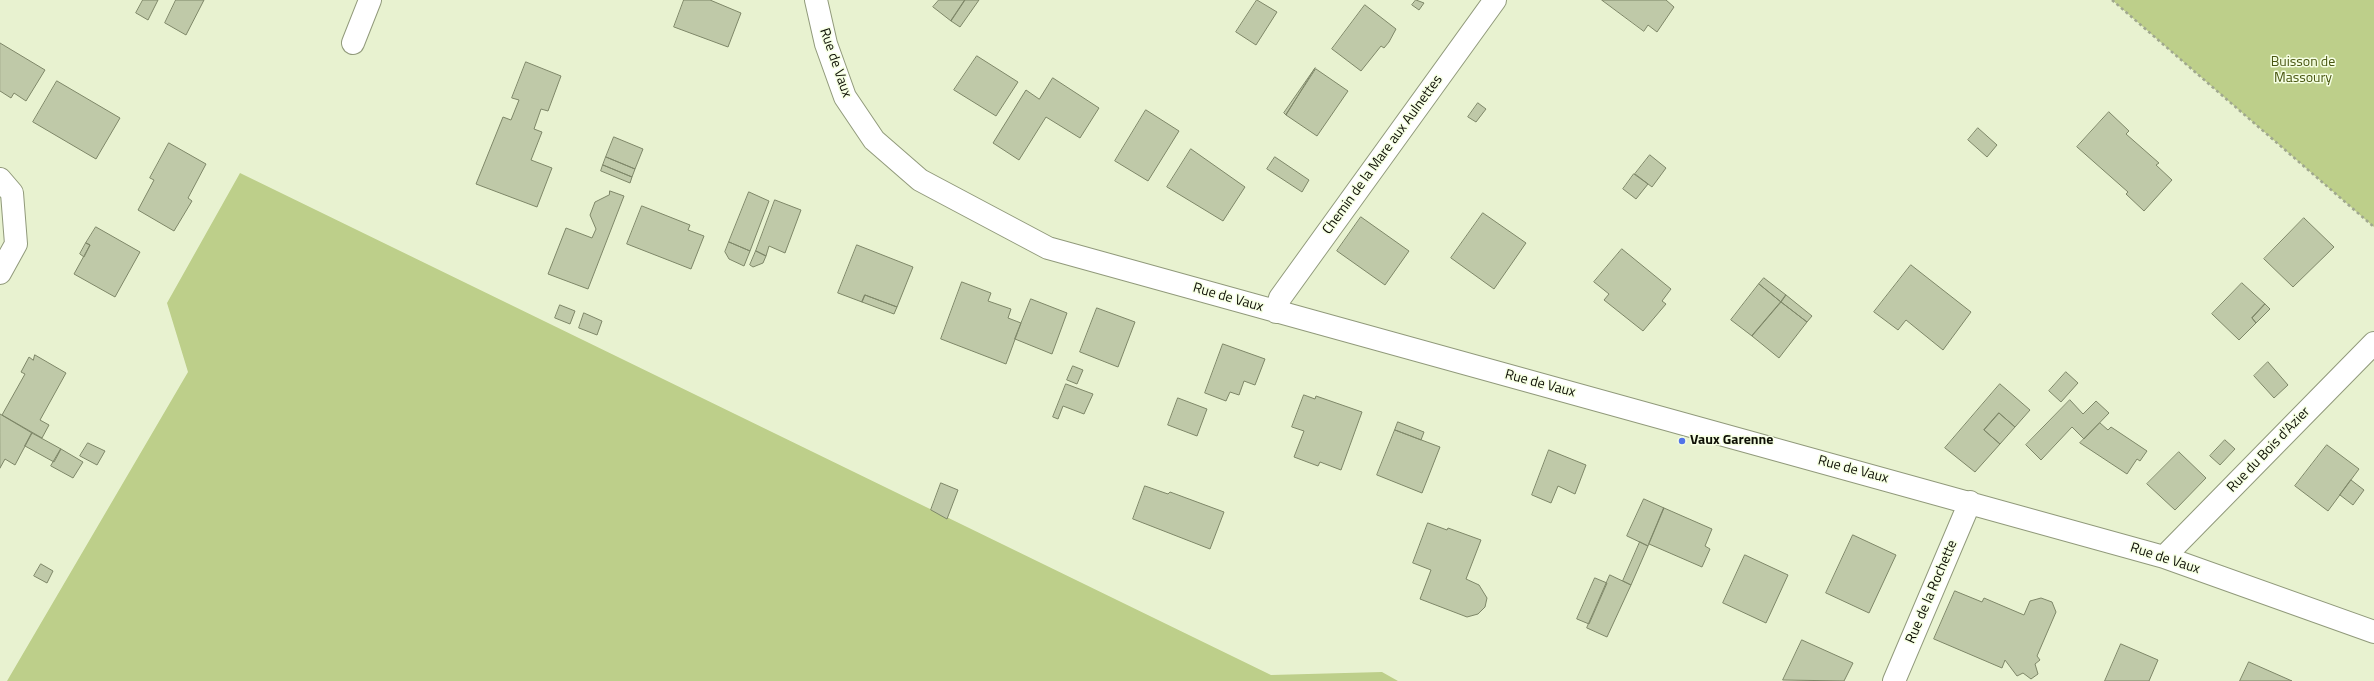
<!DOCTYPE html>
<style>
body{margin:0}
canvas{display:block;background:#e8f2d0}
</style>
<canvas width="2374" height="681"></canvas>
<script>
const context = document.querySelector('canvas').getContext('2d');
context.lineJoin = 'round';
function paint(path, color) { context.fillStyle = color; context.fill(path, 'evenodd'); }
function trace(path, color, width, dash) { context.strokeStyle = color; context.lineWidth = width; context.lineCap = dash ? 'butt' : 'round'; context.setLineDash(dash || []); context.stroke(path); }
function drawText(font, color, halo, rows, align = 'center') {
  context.font = font + ' "Titillium Web",sans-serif'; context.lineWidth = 3; context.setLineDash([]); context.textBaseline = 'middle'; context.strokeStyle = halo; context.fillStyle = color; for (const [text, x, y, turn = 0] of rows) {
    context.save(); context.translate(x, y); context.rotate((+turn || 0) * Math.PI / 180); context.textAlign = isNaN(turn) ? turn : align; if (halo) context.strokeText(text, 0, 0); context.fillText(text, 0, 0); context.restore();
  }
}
const green = new Path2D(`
 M2112 0H2374V227Z
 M240 173 1271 675 1382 672 1398 681H7L188 372 167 303Z`);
const building = new Path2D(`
 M143 0H158L148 20 136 13Z
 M176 0H204L186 35 165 23Z
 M684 0H710L741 13 728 47 674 27Z
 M939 0H965L951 21 933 7Z
 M965 0H979L960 27 951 21Z
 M1257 0 1277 12 1256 45 1236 32Z
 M1416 0 1424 3 1419 10 1412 5Z
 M1602 0H1666L1674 7 1657 32 1648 25 1644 31Z
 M1365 5 1396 29 1389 42 1384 48 1381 46 1361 71 1332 49Z
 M0 43 45 70 26 101 14 93 11 98 0 91Z
 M977 56 1018 82 996 116 954 90Z
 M526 62 561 76 548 111 541 109 534 129 542 132 531 160 552 168 537 207 476 184 503 117 511 120 519 100 512 98Z
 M1315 68 1286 115 1284 113Z
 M1316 69 1348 91 1317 136 1286 115Z
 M1053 78 1099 108 1080 138 1046 117 1019 160 993 143 1026 90 1039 99Z
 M57 81 120 118 96 159 33 122Z
 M1478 103 1486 109 1476 122 1468 117Z
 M1146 110 1179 131 1148 181 1115 161Z
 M2109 112 2129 131 2126 134 2159 163 2156 165 2172 180 2144 211 2126 194 2128 192 2077 147Z
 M1978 128 1997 145 1987 157 1968 140Z
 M614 137 643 149 635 169 606 157Z
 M169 143 206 164 188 198 192 201 174 231 138 210 154 180 150 178Z
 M1191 149 1245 187 1223 221 1167 187Z
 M1650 155 1666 168 1652 187 1635 174Z
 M606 157 635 169 632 177 603 165Z
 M1275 157 1309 180 1302 192 1267 169Z
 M603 165 632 177 630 183 601 171Z
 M1634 174 1648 184 1636 199 1623 189Z
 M610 191 624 196 588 289 548 274 566 228 592 238 596 229 590 215 595 202 609 195Z
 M749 192 769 201 750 251 729 242Z
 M775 200 801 210 785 253 769 246 766 256 756 251Z
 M642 206 690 225 688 230 704 236 691 269 627 244Z
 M1483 213 1526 243 1494 289 1451 258Z
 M1361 217 1409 251 1385 285 1337 251Z
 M2304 218 2334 247 2293 287 2264 259Z
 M96 227 140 252 115 297 74 274 90 245 86 243Z
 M729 242 750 251 744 266 729 259 725 252Z
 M86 243 90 245 84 257 80 254Z
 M857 245 913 267 897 307 865 295 862 302 838 293Z
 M1622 249 1671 289 1662 301 1666 304 1643 331 1604 300 1609 294 1594 282Z
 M756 251 766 256 763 263 753 267 750 265Z
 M1911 265 1971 312 1943 350 1906 320 1898 330 1874 312Z
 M1764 278 1786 295 1781 302 1759 284Z
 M962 282 991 293 988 301 1011 309 1008 318 1021 323 1006 364 941 339Z
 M2242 283 2265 304 2252 318 2256 323 2239 340 2212 314Z
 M1759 284 1781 302 1752 336 1731 320Z
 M865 295 897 307 894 314 862 302Z
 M1786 295 1812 316 1807 322 1781 302Z
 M1031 299 1067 313 1052 354 1015 339Z
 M1781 302 1807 322 1779 358 1752 336Z
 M2265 304 2270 309 2256 323 2252 318Z
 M560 305 575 311 570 324 555 318Z
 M1097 308 1135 322 1118 367 1080 352Z
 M584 313 602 321 597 335 579 328Z
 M1223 344 1265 359 1255 385 1244 381 1239 395 1230 392 1226 401 1205 393Z
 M35 355 66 373 40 420 49 425 42 438 2 415 25 374 21 372 29 357 33 360Z
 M2268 362 2288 385 2274 398 2254 376Z
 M1073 366 1083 370 1077 384 1067 380Z
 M2066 372 2078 383 2061 402 2049 391Z
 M1066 384 1093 394 1084 414 1063 406 1058 419 1053 417Z
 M2000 384 2030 410 2015 427 1999 413 1984 430 2000 444 1975 472 1945 448Z
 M1304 395 1315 399 1316 396 1362 412 1341 470 1320 462 1318 466 1294 457 1304 431 1292 427Z
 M1178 398 1207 409 1197 436 1168 425Z
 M2070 400 2083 414 2096 401 2109 413 2084 439 2072 427 2041 460 2026 445Z
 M1999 413 2015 427 2000 444 1984 430Z
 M0 414 32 433 15 465 5 459 0 468Z
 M1398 422 1424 432 1421 440 1395 430Z
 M2100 423 2108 430 2111 427 2147 451 2140 461 2137 459 2127 474 2080 443Z
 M1395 430 1440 447 1422 493 1377 475Z
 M32 433 61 449 54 462 25 446Z
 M2225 440 2235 449 2220 465 2210 456Z
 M88 443 105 451 97 465 80 456Z
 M2327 445 2359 469 2328 511 2295 486Z
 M61 449 83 462 73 478 51 466Z
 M1549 450 1586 465 1575 494 1558 486 1551 503 1532 495Z
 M2179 452 2206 478 2175 510 2147 484Z
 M2351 480 2364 490 2353 505 2340 495Z
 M941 483 958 490 947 519 931 510Z
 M1145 486 1168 494 1170 492 1224 512 1210 549 1133 519Z
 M1644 499 1664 508 1648 546 1627 536Z
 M1664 508 1712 529 1705 546 1710 549 1702 567 1649 544Z
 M1428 523 1447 530 1448 528 1481 540 1466 579 1479 585 1487 598 1485 607 1478 614 1467 617 1420 599 1431 570 1413 563Z
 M1853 535 1896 555 1869 613 1826 593Z
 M1640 542 1648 546 1631 585 1623 581Z
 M1745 555 1788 575 1766 623 1723 603Z
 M41 564 53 571 47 583 34 576Z
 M1610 575 1631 585 1607 637 1587 628Z
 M1595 578 1607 583 1589 624 1577 619Z
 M1955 591 1982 602 1984 598 2024 615 2030 601 2041 598 2052 602 2056 612 2037 656 2040 660 2035 664 2038 674 2031 679 2023 673 2017 676 2005 660 2002 668 1934 639Z
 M1802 640 1853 663 1844 681 1783 680Z
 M2121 644 2158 660 2149 681H2105Z
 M2249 662 2292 681H2240Z`);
const path = new Path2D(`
 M2112 0 2374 227`);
const minor = new Path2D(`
 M816 0 826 44 845 97 874 140 920 180 1048 248 2164 557 2374 632
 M353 43 370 0
 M0 179 12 193 16 244 0 273
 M1276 312 1280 298 1495 0
 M2164 557 2374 343
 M1894 681 1970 502`);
const markers = [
 [1682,441,4,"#5274e9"]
];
const streetNames = [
 ["Rue de Vaux",835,63,71],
 ["Chemin de la Mare aux Aulnettes",1383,155,-54],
 ["Rue de Vaux",1228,298,16],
 ["Rue de Vaux",1540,384,15],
 ["Rue du Bois d'Azier",2269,450,-46],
 ["Rue de Vaux",1853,470,15],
 ["Rue de Vaux",2165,559,18],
 ["Rue de la Rochette",1932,592,-67]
];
const parkNames = [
 ["Buisson de",2303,63],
 ["Massoury",2303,79]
];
const poiNames = [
 ["Vaux Garenne",1690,441]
];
paint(green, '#bdcf8a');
paint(building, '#bfc9a8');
trace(building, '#7e8768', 1);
trace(minor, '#919a7b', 24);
trace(path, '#a0a88e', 2.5, [3, 3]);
trace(minor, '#fff', 22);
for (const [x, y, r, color] of markers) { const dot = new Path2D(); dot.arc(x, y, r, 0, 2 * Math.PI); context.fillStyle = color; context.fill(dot); trace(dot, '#f6ffe3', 1.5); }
drawText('14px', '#0e1006', '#f6ffe3', streetNames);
drawText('14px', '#495712', '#f6ffe3', parkNames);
drawText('bold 14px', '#0e1006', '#f6ffe3', poiNames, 'left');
</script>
